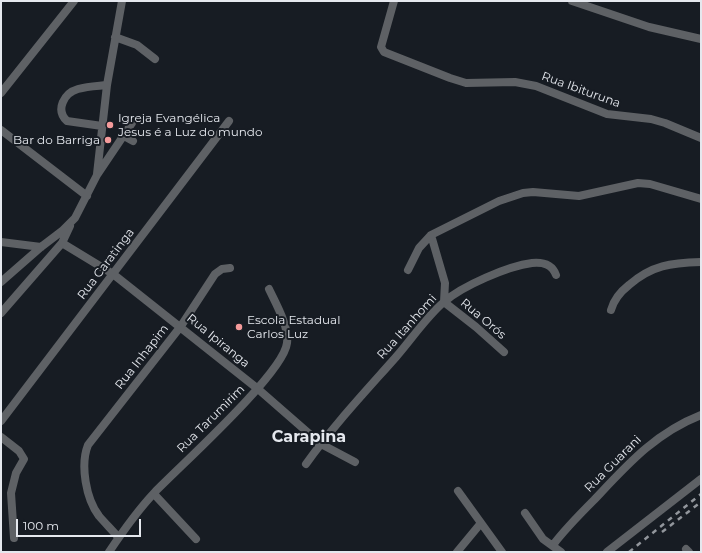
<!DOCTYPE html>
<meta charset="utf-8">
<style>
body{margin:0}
#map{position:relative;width:702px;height:553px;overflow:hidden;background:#171c23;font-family:Montserrat,sans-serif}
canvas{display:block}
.frame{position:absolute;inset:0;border:2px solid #e5e8ee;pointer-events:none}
.scale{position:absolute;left:16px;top:519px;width:125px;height:18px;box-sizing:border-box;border:2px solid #e5e8ee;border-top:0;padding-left:5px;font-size:12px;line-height:14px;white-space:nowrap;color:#e5e8ee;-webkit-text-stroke:3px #171c23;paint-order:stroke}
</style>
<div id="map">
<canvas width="702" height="553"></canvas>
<div class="frame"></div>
<div class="scale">100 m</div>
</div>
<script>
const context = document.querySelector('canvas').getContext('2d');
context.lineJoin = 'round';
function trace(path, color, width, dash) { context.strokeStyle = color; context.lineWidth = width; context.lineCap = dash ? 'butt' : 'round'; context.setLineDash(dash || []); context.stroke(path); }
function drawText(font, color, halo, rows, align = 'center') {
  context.font = font + ' Montserrat,sans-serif'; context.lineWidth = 4; context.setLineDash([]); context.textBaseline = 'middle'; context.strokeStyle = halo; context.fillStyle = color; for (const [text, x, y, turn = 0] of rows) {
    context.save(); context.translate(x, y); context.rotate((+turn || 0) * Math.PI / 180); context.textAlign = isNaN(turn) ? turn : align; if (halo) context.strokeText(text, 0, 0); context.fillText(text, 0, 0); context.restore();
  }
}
const minor = new Path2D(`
 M394 1 381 47 384 52 450 78 466 83 515 82 536 86 607 114 651 119 665 123 701 138
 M572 1 649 27 701 39
 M115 37 137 45 155 59
 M1 93 74 1
 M102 126 67 121C55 110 64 93 78 89 88 86 98 86 107 85
 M1 130 87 196
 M124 136 133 141
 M97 174 107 85 122 1
 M431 235 445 283 444 302 476 327 504 352
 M1 242 41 247
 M62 243 113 274 258 389 321 444 355 462
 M408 270 419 248 431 235 499 201 523 193 533 192 579 196 638 183 650 184 701 199
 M1 282 41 247 62 231 75 218 97 175 132 123
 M611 310C614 299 620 292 629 285 652 265 671 263 701 262
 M1 313 62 243 70 226
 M1 421 229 121
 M1 437 19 451 24 459 16 473 11 493 14 538
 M306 464C333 426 365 392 396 357 411 340 427 316 444 302 462 286 508 266 532 263 543 262 552 264 556 275
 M458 491 502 552
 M154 494 196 539
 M525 513 543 539 561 552
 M118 537C112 530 105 523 99 516 86 499 80 465 88 445L181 326 215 274 222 269 230 268
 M553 545C565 529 580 514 594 500 627 465 655 433 701 415
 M686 549 689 552
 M109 552C123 531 138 510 155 492 180 466 284 373 287 343 289 326 276 304 269 289
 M457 552 481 523
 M607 552 701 479`);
const rail = new Path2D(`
 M662 532 701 502
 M629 552 701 494`);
const markers = [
 [110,125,4,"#f59b9b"],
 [108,140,4,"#f59b9b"],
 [239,327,4,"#f59b9b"]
];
const streetNames = [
 ["Rua Ibituruna",581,90,20],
 ["Rua Caratinga",106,264,-53],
 ["Rua Orós",483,319,40],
 ["Rua Itanhomi",407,327,-48],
 ["Rua Ipiranga",218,341,39],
 ["Rua Inhapim",142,357,-52],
 ["Rua Tarumirim",211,419,-45],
 ["Rua Guarani",613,464,-45]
];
const poiNames = [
 ["Igreja Evangélica",118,118],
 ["Jesus é a Luz do mundo",118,132],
 ["Bar do Barriga",100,140,"right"],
 ["Escola Estadual",247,320],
 ["Carlos Luz",247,334]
];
const districtNames = [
 ["Carapina",309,437]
];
trace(minor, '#5e6165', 8);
trace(rail, '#92969c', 2.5, [5, 5]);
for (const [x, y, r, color] of markers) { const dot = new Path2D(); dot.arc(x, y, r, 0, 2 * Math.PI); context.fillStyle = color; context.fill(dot); trace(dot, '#171c23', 1.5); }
drawText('12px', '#e5e8ee', '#171c23', streetNames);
drawText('12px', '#e5e8ee', '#171c23', poiNames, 'left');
drawText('bold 16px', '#e5e8ee', '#171c23', districtNames);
</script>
